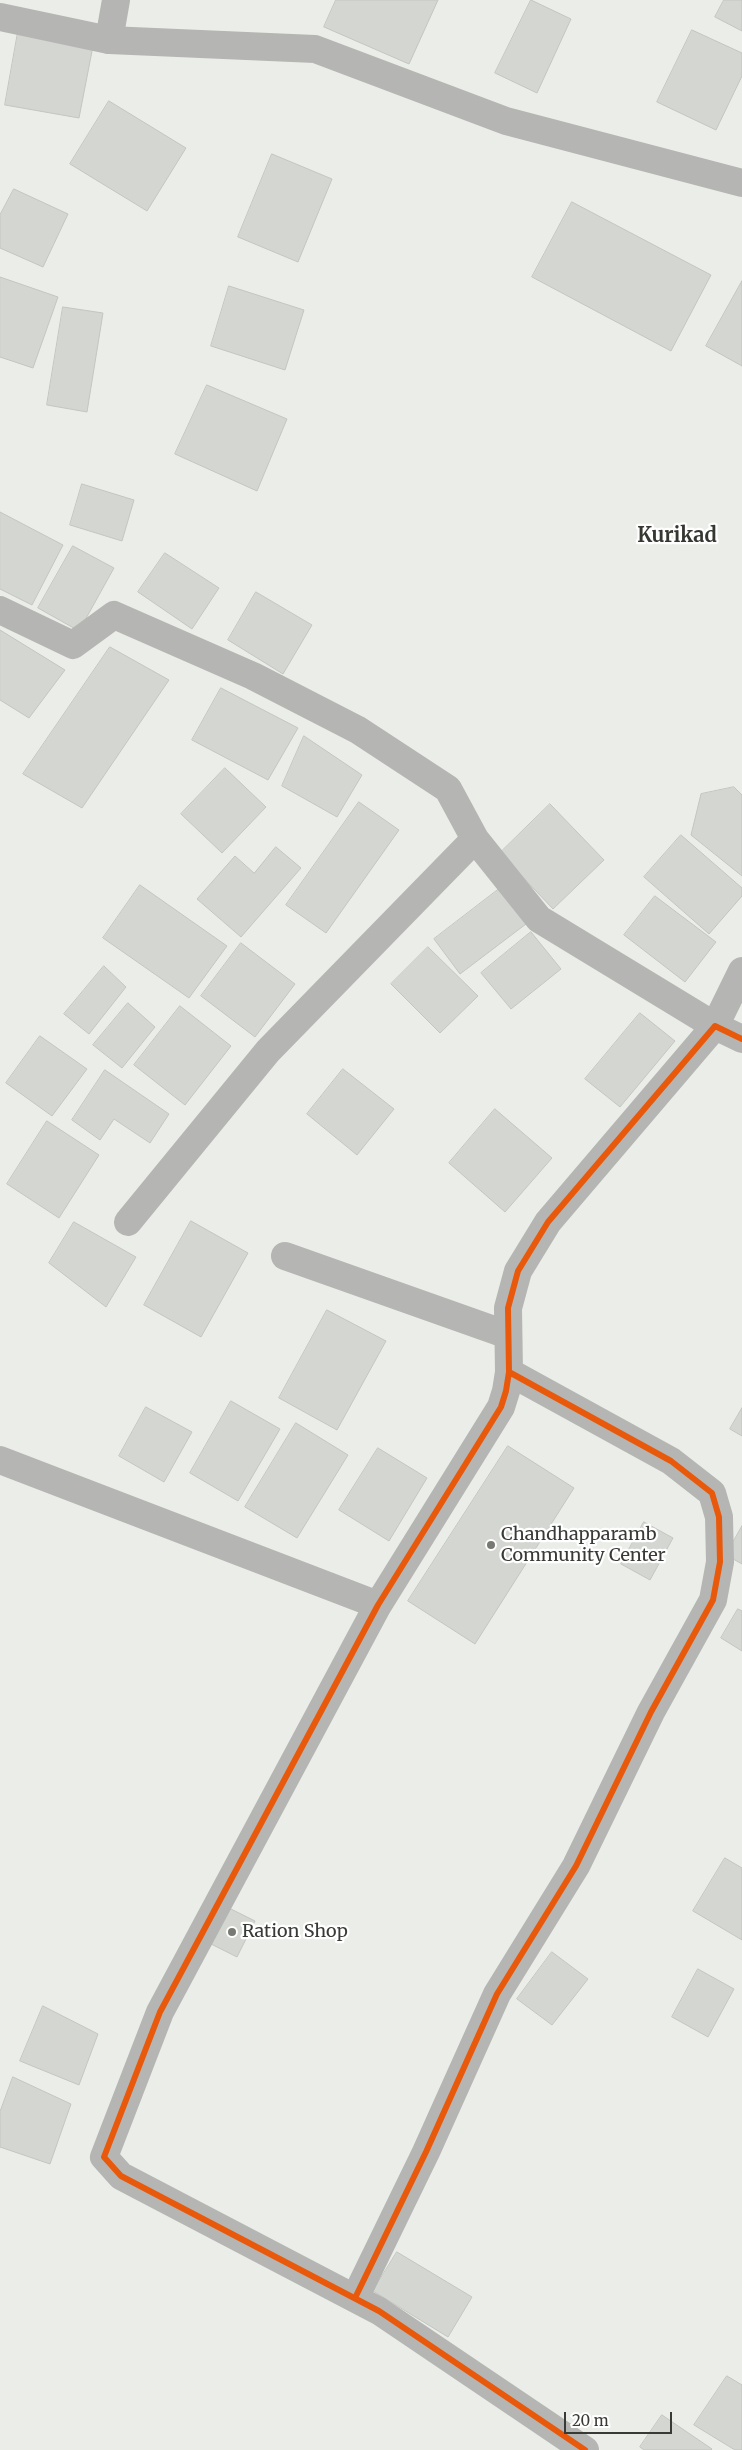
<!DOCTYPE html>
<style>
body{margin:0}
#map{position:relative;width:742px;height:2450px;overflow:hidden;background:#ebeee8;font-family:Merriweather,serif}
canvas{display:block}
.scale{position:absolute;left:564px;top:2412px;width:108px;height:22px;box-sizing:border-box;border:2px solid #383a36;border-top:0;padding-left:6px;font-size:15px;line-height:18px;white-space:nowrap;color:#383a36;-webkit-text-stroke:4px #fff;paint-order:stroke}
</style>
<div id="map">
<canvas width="742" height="2450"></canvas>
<div class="scale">20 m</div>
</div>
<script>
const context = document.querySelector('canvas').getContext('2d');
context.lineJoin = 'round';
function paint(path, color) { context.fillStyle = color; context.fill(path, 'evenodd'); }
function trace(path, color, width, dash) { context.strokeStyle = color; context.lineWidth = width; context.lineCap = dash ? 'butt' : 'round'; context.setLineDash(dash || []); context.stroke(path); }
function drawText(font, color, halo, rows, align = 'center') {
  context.font = font + ' Merriweather,serif'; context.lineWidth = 4.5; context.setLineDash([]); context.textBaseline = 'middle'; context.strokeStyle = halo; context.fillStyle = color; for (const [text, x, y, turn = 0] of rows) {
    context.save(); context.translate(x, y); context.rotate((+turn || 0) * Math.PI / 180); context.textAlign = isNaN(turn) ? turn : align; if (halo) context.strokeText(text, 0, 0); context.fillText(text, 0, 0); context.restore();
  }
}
const building = new Path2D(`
 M336 0H438L409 64 324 27Z
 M531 0 571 19 537 93 495 73Z
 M724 0H742V31L715 17Z
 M692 30 742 53V76L716 130 657 102Z
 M18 32 93 46 79 118 5 105Z
 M109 101 186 148 147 211 70 164Z
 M272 154 332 179 298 262 238 237Z
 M14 189 68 214 43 267 0 248V215Z
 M572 202 711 275 671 351 532 277Z
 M0 277 58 297 33 368 0 357Z
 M742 281V366L706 346Z
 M229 286 304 310 285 370 211 346Z
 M63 307 103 313 87 412 47 405Z
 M207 385 287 419 257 491 175 454Z
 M82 484 134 500 122 541 70 525Z
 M0 512 63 545 32 605 0 589Z
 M73 546 114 568 79 631 38 608Z
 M165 553 219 588 192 629 138 592Z
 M256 592 312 625 283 674 228 640Z
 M0 630 65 670 29 718 0 700Z
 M110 647 169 680 82 808 23 774Z
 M221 688 298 728 268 780 192 740Z
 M304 736 362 775 337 817 282 786Z
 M225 768 266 807 222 853 181 814Z
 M734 787 742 795V876L691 835 701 794Z
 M359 802 399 830 326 933 286 905Z
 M550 804 604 860 553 909 500 853Z
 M681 835 742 888V896L709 934 644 877Z
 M276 847 301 868 241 937 197 899 235 856 254 873Z
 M140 885 227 946 189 998 103 938Z
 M499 889 526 924 460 974 434 939Z
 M655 896 716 942 685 982 624 935Z
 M531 932 561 969 511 1009 481 973Z
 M241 943 295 984 255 1037 201 996Z
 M428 947 478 996 440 1033 391 984Z
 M104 966 126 987 89 1034 64 1014Z
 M128 1003 155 1027 122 1068 93 1045Z
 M180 1006 231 1046 185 1105 134 1065Z
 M640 1013 675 1041 620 1107 585 1079Z
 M40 1036 87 1069 52 1116 6 1083Z
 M343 1069 394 1109 357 1155 307 1114Z
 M105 1070 169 1114 150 1143 114 1119 100 1140 72 1120Z
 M495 1109 552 1158 505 1212 449 1163Z
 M47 1121 99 1155 59 1218 7 1184Z
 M191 1221 248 1253 201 1337 144 1305Z
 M74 1222 136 1257 106 1307 49 1263Z
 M327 1310 386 1341 337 1430 279 1398Z
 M231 1401 280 1429 238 1501 190 1473Z
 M146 1407 192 1432 164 1482 119 1456Z
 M742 1408V1436L730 1429Z
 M296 1423 348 1455 297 1538 245 1507Z
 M508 1446 574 1488 475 1644 408 1601Z
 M378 1448 427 1478 389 1541 339 1510Z
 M644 1522 673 1538 650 1580 621 1564Z
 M742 1526V1564L726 1555Z
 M738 1609 742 1611V1651L721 1638Z
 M725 1858 742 1868V1940L693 1911Z
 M227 1907 255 1921 237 1957 209 1943Z
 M552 1952 588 1979 552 2025 517 1999Z
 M698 1969 734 1989 708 2037 672 2017Z
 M43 2006 98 2034 79 2085 20 2061Z
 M13 2077 71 2104 50 2164 0 2147V2112Z
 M397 2252 472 2297 448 2337 373 2291Z
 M727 2376 742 2385V2450H735L694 2425Z
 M662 2415 712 2449 711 2450H644L640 2447Z`);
const minor = new Path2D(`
 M109 40 116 0
 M0 610 73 645 114 615 253 676 358 730 448 789 475 839 539 919 715 1026 742 971
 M128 1222 268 1051 475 839
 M285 1256 508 1335
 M0 1460 378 1605
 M355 2298 426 2152 497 1994 576 1866 651 1712 713 1600 720 1562 719 1517 712 1493 671 1461 509 1372
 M585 2450 379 2311 121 2176 104 2157 160 2012 378 1605 501 1407 506 1391 509 1372 508 1308 518 1271 548 1222 715 1026 742 1039`);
const tertiary = new Path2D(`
 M0 17 109 40 315 49 506 121 742 183`);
const cycleway = new Path2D(`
 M355 2298 426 2152 497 1994 576 1866 651 1712 713 1600 720 1562 719 1517 712 1493 671 1461 509 1372
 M585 2450 379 2311 121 2176 104 2157 160 2012 378 1605 501 1407 506 1391 509 1372 508 1308 518 1271 548 1222 715 1026 742 1039`);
const markers = [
 [491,1545,5,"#777974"],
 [232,1932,5,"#777974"]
];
const poiNames = [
 ["Chandhapparamb",501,1535],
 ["Community Center",501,1556],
 ["Ration Shop",242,1932]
];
const quarterNames = [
 ["Kurikad",677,536]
];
paint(building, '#d3d6d1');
trace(building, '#c3c5c1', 1);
trace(minor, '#b5b6b3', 28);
trace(tertiary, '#b5b6b3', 28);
trace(cycleway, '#e8590c', 6);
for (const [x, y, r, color] of markers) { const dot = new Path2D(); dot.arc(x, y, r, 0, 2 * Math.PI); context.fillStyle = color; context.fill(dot); trace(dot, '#fff', 2); }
drawText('18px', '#383a36', '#fff', poiNames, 'left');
drawText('bold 20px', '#353831', '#fff', quarterNames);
</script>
